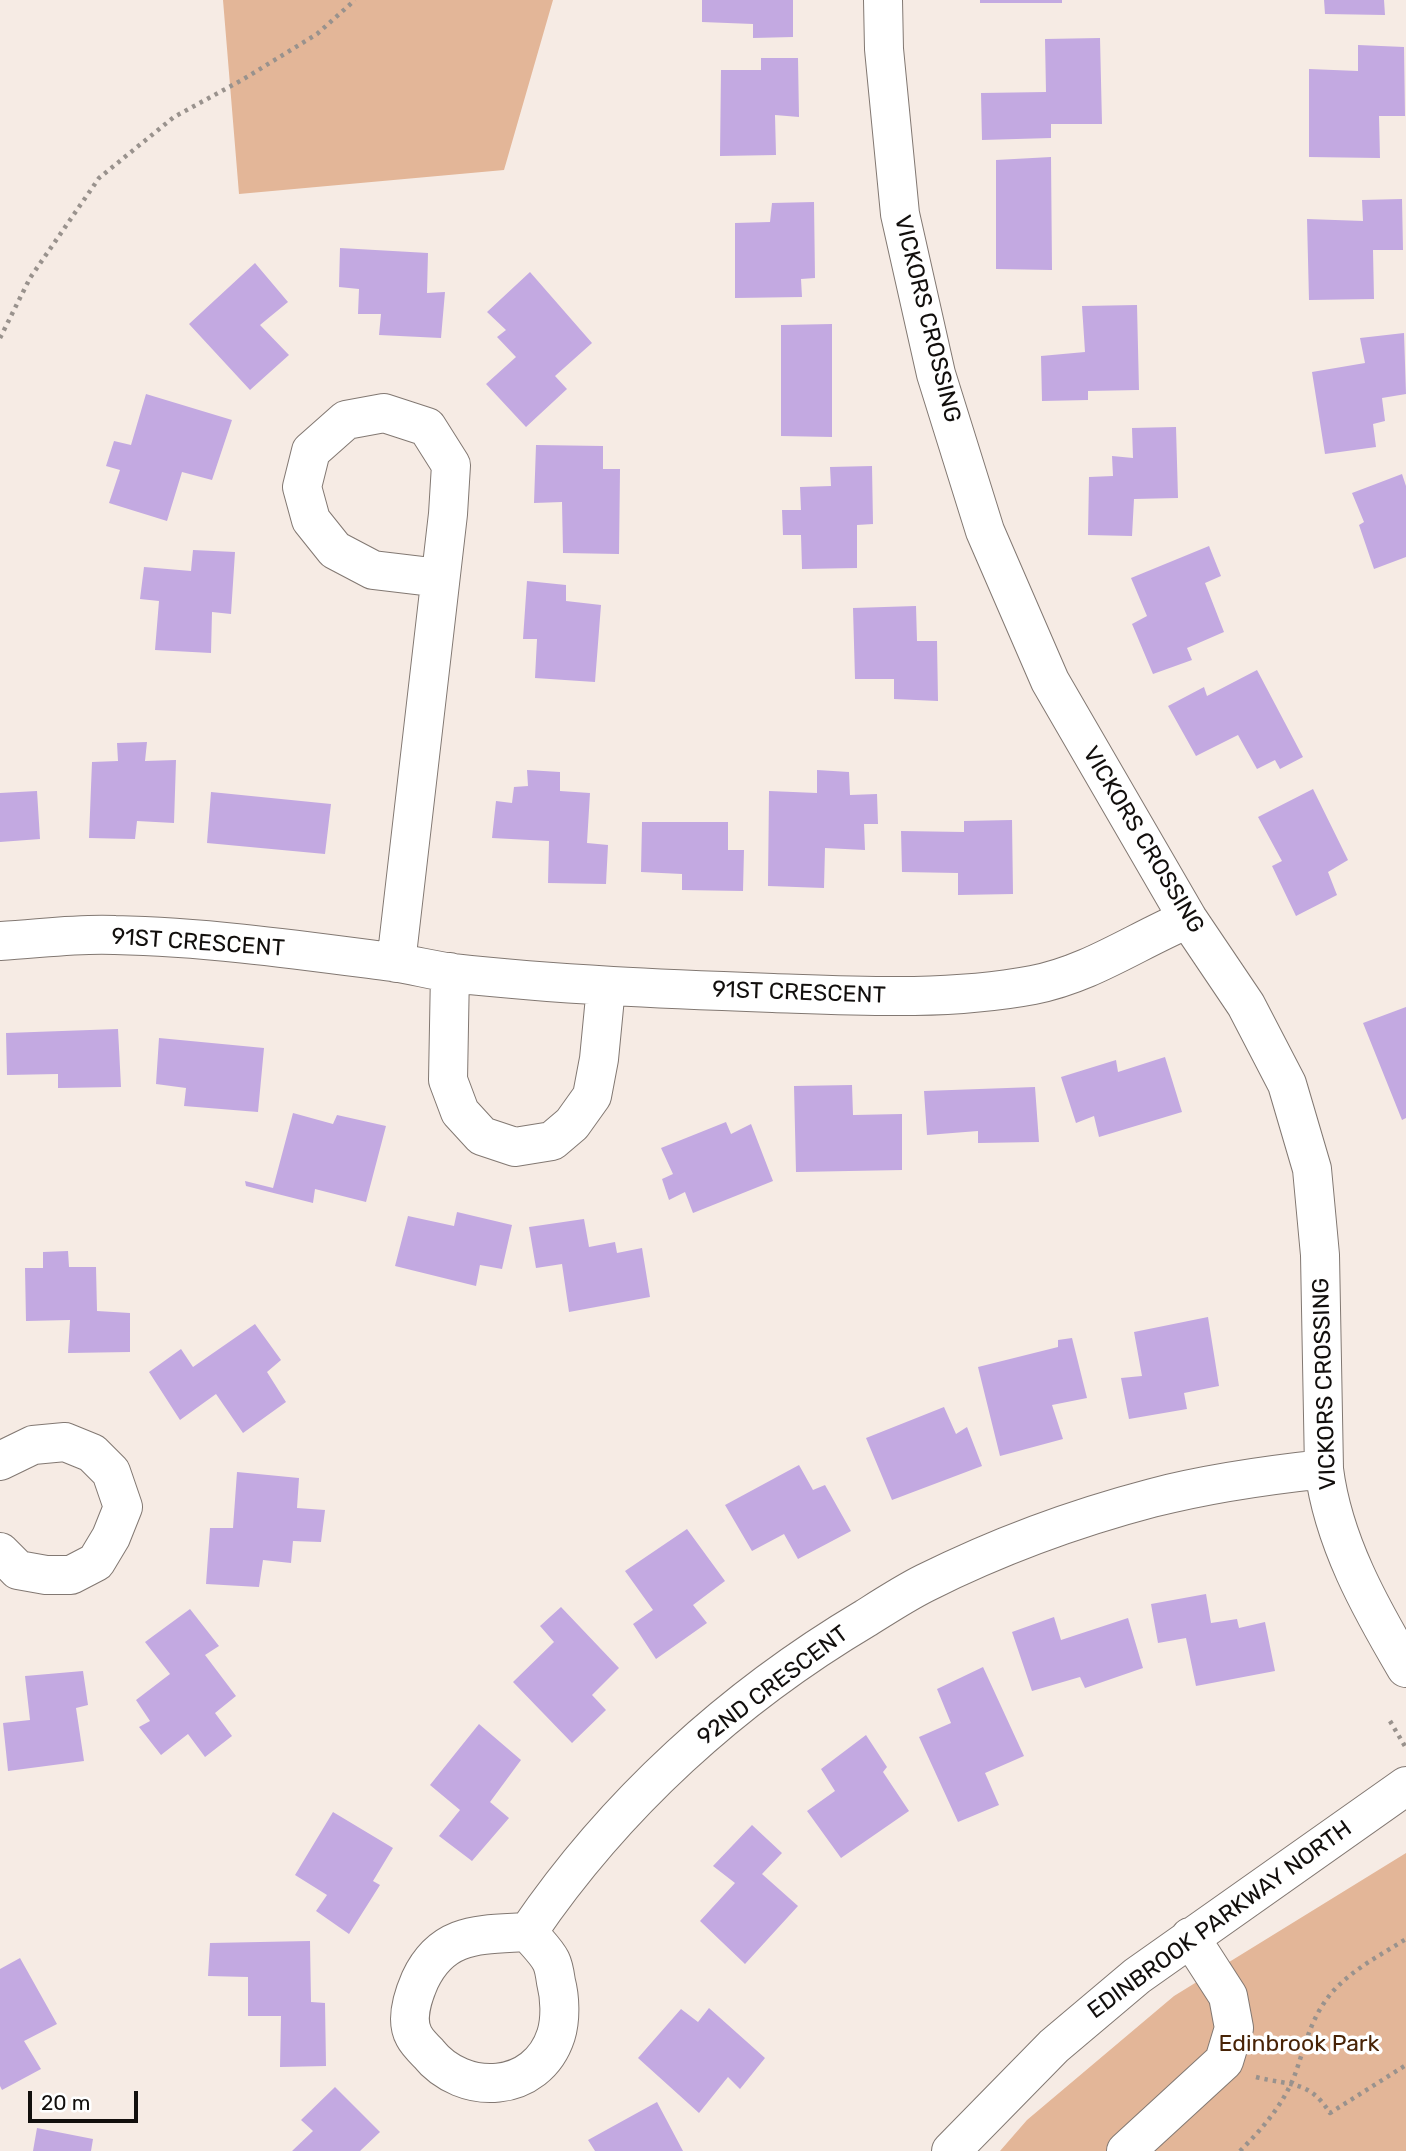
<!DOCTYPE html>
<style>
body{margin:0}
#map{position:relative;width:1406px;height:2151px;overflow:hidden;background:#f6ebe4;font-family:Rubik,sans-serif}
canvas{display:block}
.scale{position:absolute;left:28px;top:2091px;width:110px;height:32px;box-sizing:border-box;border:4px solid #120f0d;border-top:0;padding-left:9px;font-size:21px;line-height:24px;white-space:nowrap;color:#120f0d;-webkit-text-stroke:5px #fff;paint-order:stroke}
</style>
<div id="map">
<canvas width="1406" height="2151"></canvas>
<div class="scale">20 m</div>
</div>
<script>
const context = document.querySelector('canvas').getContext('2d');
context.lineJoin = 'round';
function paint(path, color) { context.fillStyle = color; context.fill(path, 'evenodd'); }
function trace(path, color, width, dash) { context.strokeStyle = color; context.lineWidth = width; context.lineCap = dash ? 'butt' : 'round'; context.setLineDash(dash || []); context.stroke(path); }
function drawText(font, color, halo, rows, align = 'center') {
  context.font = font + ' Rubik,sans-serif'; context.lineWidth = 7; context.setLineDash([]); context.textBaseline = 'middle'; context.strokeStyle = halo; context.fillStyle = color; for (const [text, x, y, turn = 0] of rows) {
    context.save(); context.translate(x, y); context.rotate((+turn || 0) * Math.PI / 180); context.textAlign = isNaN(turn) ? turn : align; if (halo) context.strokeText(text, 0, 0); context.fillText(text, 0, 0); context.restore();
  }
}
const green = new Path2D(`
 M223 0H553L504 170 239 194Z
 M1406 1853V2151H1000L1027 2120 1174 1996Z`);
const building = new Path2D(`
 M702 0H793V37L753 38V24L702 22Z
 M980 0H1062V3H980Z
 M1324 0H1384L1385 15 1325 14Z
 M1100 38 1102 124H1051V138L982 140 981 93 1046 92 1045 39Z
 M1358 45 1404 47 1405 116H1379L1380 158 1309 157V69L1358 71Z
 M761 58H798L799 117 775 115 776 155 720 156 721 70H761Z
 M1051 157 1052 270 996 269V160Z
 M1402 199 1403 250H1373L1374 299 1309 300 1307 219 1363 221 1362 200Z
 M814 202 815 278 801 279 802 297 735 298V223L770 222 772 203Z
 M340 248 428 253 427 293 445 292 441 338 379 335 381 314H358L359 289 339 287Z
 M255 263 288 302 260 325 289 355 250 390 189 324Z
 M530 272 592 343 555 376 567 389 526 427 486 384 516 357 497 337 506 330 487 312Z
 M1137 305 1139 390 1088 391V400L1042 401 1041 356 1085 352 1082 306Z
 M832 324V437L781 436V325Z
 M1404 333 1406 394 1382 398 1385 421 1373 424 1376 447 1325 454 1312 372 1365 363 1360 338Z
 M146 394 232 420 212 480 182 472 167 521 109 503 120 470 106 466 114 441 131 445Z
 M1176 427 1178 498 1134 499 1132 536 1088 535 1089 477 1113 476 1112 456 1133 458 1132 428Z
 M536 445 603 446V469H620L619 554 563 553 562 502 534 503Z
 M872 466 873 524 857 525V568L802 569 801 535H783L782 510H801L800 487 831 486 830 467Z
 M1402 474 1406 486V557L1374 569 1359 525 1364 522 1352 493Z
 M1209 546 1221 576 1205 583 1224 632 1187 648 1192 660 1153 674 1132 624 1147 616 1131 578Z
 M193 550 235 552 231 614 212 612 211 653 155 650 159 601 140 599 144 567 191 571Z
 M527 581 566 585V601L601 605 595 682 535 678 537 639H523Z
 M916 606 917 641H937L938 701 894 699V679H855L853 608Z
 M1257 670 1303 757 1280 769 1275 760 1257 769 1238 735 1196 756 1168 706 1204 687 1207 696Z
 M147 742 145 761 176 760 174 823 137 821 135 839 89 838 92 762 118 761 117 743Z
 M527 770 560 772V791L590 793 587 843 608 845 606 884 548 883 549 841 492 838 496 801 512 803 514 787 528 786Z
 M817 770 849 772 850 795 877 794 878 824H864L865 850 825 848 824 888 768 886 769 791 817 793Z
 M1313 789 1348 860 1328 872 1337 895 1296 916 1272 866 1282 861 1258 817Z
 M37 791 40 839 0 842V793Z
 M211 792 331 804 325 854 207 843Z
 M1012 820 1013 894 958 895V873L902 872 901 831 964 832V821Z
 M642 822H728V850H744L743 891 682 890V874L641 872Z
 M1406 1007V1118L1402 1120 1363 1023Z
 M118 1029 121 1087 58 1088V1074L7 1075 6 1033Z
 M159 1038 264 1048 258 1112 184 1106 186 1088 156 1084Z
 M1165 1057 1182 1112 1099 1137 1094 1116 1076 1123 1061 1077 1116 1060 1118 1072Z
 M852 1085 853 1115 902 1114V1170L796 1172 794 1086Z
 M1035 1087 1039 1142 978 1143V1131L927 1135 924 1091Z
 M293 1113 333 1124 337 1115 386 1126 366 1202 315 1189 313 1203 246 1186 245 1181 273 1188Z
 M726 1122 731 1134 751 1124 773 1181 693 1213 685 1192 669 1200 662 1179 673 1174 661 1148Z
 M457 1212 512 1225 502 1269 480 1265 476 1286 395 1266 408 1216 454 1226Z
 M584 1219 589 1247 615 1242 617 1253 642 1248 650 1297 569 1312 562 1264 536 1268 529 1227Z
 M68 1251 69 1267H96L97 1311 130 1313V1352L68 1353 70 1320 26 1321 25 1268H43V1252Z
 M1208 1317 1219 1386 1184 1393 1187 1409 1129 1419 1121 1378 1142 1376 1134 1332Z
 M255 1324 281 1360 267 1372 286 1402 243 1433 216 1394 180 1420 149 1372 181 1349 193 1367Z
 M1072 1338 1087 1398 1052 1405 1063 1439 1000 1456 978 1367 1058 1347V1340Z
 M944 1407 956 1434 967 1427 982 1466 892 1500 866 1438Z
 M799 1465 813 1490 825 1485 851 1531 798 1559 784 1534 752 1551 725 1505Z
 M237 1472 299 1478 297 1508 325 1510 321 1542 293 1541 291 1563 263 1560 259 1587 206 1584 210 1528H233Z
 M687 1529 725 1581 693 1605 707 1623 656 1659 633 1624 653 1610 625 1571Z
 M1206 1594 1211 1623 1237 1619 1239 1628 1265 1622 1275 1671 1196 1686 1186 1638 1158 1643 1151 1604Z
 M561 1607 619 1668 592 1695 606 1710 572 1743 513 1682 554 1642 540 1626Z
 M190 1609 219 1646 205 1655 236 1696 215 1713 232 1736 205 1757 188 1734 161 1755 139 1727 150 1721 136 1700 170 1674 145 1642Z
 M1054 1617 1061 1640 1128 1618 1143 1668 1085 1688 1080 1677 1032 1691 1012 1632Z
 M983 1667 1024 1756 985 1773 999 1805 958 1822 919 1737 951 1723 937 1689Z
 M83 1671 88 1705 76 1708 84 1761 8 1771 3 1723 30 1720 25 1676Z
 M479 1724 521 1760 490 1802 509 1818 472 1861 439 1836 460 1810 430 1785Z
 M866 1735 887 1767 883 1772 909 1811 841 1858 807 1811 835 1791 821 1769Z
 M333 1812 393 1848 373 1881 380 1885 349 1934 316 1911 327 1895 295 1875Z
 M752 1825 782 1853 762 1874 798 1906 745 1964 700 1921 735 1883 713 1866Z
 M310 1941 311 2002 325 2003 326 2066 280 2067 281 2016H248V1977L208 1976 210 1943Z
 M20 1958 57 2024 24 2041 41 2069 2 2090 0 2086V1969Z
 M709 2008 765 2058 740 2089 728 2077 699 2113 638 2058 681 2009 698 2022Z
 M335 2087 380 2132 360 2151H292L313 2131 301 2120Z
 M657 2102 683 2151H595L588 2140Z
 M37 2128 93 2139 91 2151H33Z`);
const path = new Path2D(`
 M0 338 30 278 99 178 174 117 242 80 317 34 355 0
 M1390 1721 1406 1748
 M1256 2077C1291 2086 1309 2080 1330 2113L1406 2065
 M1240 2151C1262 2129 1282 2106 1294 2077 1303 2053 1308 2028 1322 2006 1341 1975 1376 1958 1406 1939`);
const minor = new Path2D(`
 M883 0 884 49 900 214 936 374 985 531 1050 681 1188 919 1246 1005 1287 1084 1312 1169 1320 1255 1324 1469C1333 1541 1370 1607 1406 1668
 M0 941C38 939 77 933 115 935 208 937 300 950 392 962 412 965 432 970 452 973 559 985 666 989 773 993 859 996 948 1001 1033 985 1090 974 1136 941 1188 919
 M396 963 448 514 451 465 427 427 384 413 346 420 311 451 302 487 311 520 335 550 373 570 440 578
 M450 972 448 1080 460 1112 482 1136 515 1147 552 1141 572 1124 592 1096 599 1059 606 987
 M0 1461 33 1445 65 1442 92 1453 111 1472 123 1507 111 1537 96 1562 71 1575H46L18 1570 0 1552
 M528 1932C535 1941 546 1951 551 1961 554 1967 555 1975 556 1982 560 1997 561 2019 556 2035 537 2094 463 2097 428 2053 423 2048 417 2042 414 2036 405 2020 413 1996 420 1980 443 1931 481 1935 528 1932 615 1804 733 1697 866 1618 885 1606 905 1593 925 1583 995 1548 1076 1518 1152 1498 1206 1484 1268 1475 1324 1469
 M951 2151 1054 2046 1137 1976 1406 1786
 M1126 2151 1224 2061 1234 2028 1228 1996 1190 1937`);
const streetNames = [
 ["VICKORS CROSSING",927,319,76],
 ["VICKORS CROSSING",1143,840,59],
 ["91ST CRESCENT",198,943,4],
 ["91ST CRESCENT",799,993,2],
 ["VICKORS CROSSING",1325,1384,-92],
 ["92ND CRESCENT",773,1686,-37],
 ["EDINBROOK PARKWAY NORTH",1220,1920,-36]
];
const parkNames = [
 ["Edinbrook Park",1299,2044]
];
paint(green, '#e3b698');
paint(building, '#c3a9e1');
trace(minor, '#827872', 40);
trace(path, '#99928d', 4.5, [3.5, 5]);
trace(minor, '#fff', 38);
drawText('23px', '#120f0d', '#fff', streetNames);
drawText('23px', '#482306', '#fff', parkNames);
</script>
